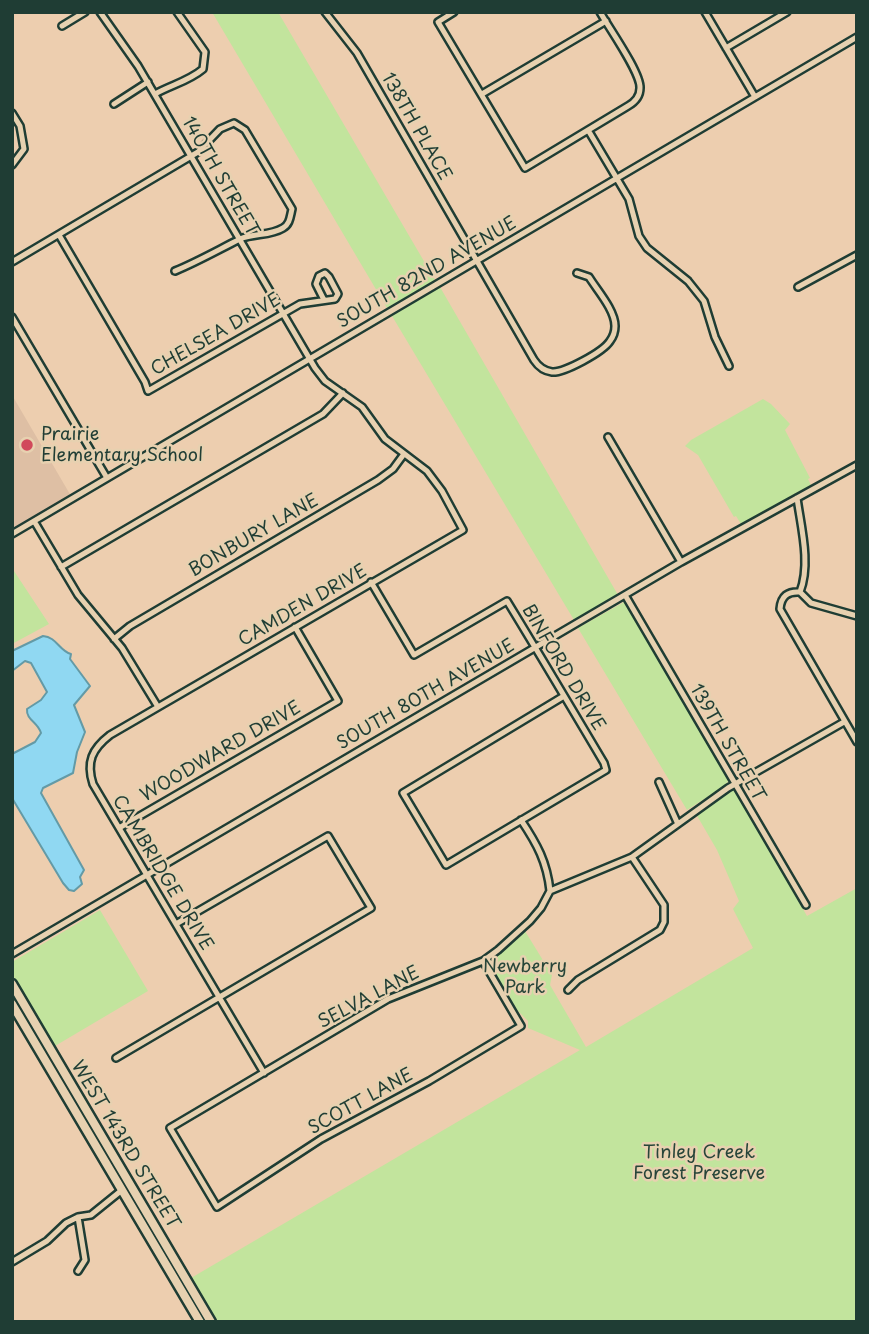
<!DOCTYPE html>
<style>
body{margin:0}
#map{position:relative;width:869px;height:1334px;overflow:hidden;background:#edceaf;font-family:"Playpen Sans",sans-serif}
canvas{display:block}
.frame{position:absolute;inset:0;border:14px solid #1f3d34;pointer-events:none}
</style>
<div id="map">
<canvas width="869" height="1334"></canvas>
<div class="frame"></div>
</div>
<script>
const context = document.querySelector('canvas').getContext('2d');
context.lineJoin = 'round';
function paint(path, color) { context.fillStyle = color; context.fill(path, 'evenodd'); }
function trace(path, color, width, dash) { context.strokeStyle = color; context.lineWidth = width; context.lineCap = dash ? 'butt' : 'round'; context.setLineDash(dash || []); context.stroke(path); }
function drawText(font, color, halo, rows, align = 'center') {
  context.font = font + ' "Playpen Sans",sans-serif'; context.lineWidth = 5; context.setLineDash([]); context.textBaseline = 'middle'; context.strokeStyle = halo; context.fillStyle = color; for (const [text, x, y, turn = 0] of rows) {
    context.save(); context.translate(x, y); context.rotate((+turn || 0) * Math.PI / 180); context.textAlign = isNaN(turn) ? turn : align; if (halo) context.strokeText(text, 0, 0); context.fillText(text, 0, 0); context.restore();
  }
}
const built = new Path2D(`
 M12 395 71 496 12 531Z`);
const green = new Path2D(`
 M212 12H278L435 280 387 308Z
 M440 287 618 595 574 620 392 316Z
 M763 399 771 404 790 424 785 430 810 478 808 479 811 485 741 524 736 516 734 517 698 455 685 446 691 440Z
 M12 568 49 624 12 644Z
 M624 602 729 779 726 785 687 810 578 628Z
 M734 789 807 916 857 888V1322H217L191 1278 580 1050 528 1028V1021L517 1010 491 966V961L525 931 552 975 550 985 586 1047 753 948 733 909 739 901 717 850 696 814Z
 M100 910 148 991 55 1046 12 974V962Z`);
const water = new Path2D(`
 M43 636C57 637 59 651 71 654L70 659 90 686 74 705 85 732 77 752 73 773 43 788 41 793 84 870 80 877 82 884 74 891 69 890 63 883 12 798V754L35 742 41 733C38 722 26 720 27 709L41 700 47 692 31 663 25 661 12 671V651Z`);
const street = new Path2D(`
 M100 12 138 66 315 368 325 381 362 407 385 439 427 471 442 491 463 530 110 735C92 749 86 762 93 784L264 1073
 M325 12 357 53 534 360C538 366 544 371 552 372 564 373 603 352 610 341 613 337 615 331 615 326 615 310 597 290 589 277L577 273
 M454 12 438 22 525 168 628 106C635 102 640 97 640 88 641 73 609 28 600 12
 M705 12 755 97
 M62 26 85 12
 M726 48 787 12
 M155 94C171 85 189 81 203 69L205 52 177 12
 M482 94 606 21
 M114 104 148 82
 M12 113 20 126 24 149 12 165
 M588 130 629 199 639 236 647 248 688 281 704 301 715 337 729 366
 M59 235 145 382 148 391 300 304 335 299 338 294 329 277 325 273 319 276 316 284 324 300
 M12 262 198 152 220 129 234 123 245 130 292 209C290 217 290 224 283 228 270 236 254 233 240 239 218 250 197 262 175 271
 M798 287 857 255
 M12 317 107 478
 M608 437 681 562
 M797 498C801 527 811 564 800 592L811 603 857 616
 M34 521 78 595 122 648 158 707
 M12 534 857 37
 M61 567 323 414 343 393
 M371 582 414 655 507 601C540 655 572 709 604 763L606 770 446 865 403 793 564 696
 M800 592C788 591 781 596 780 609L857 742
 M625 595 806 905
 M114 639 130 626 378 480 393 469 404 454
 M659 782 677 822
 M521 820C537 844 547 862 550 891
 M119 828 338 701 295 627
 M12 954 681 562 857 465
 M483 961 521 1026 429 1081 321 1139 217 1207 170 1128 388 999 483 961 498 950 530 921 541 908 550 891 632 857 728 788 844 722
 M568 990 578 980 660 930 664 922V905L632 857
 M116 1058 371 908 328 836 176 924
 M78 1217 85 1260 78 1271
 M12 1262 47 1241 66 1223 78 1217 91 1215 122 1190`);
const secondary = new Path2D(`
 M12 984 211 1322
 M12 1004 200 1322`);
const markers = [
 [27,445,7,"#d1495b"]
];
const streetNames = [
 ["138TH PLACE",416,127,60],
 ["140TH STREET",220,177,60],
 ["SOUTH 82ND AVENUE",427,273,-30],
 ["CHELSEA DRIVE",216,335,-30],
 ["BONBURY LANE",254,536,-30],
 ["CAMDEN DRIVE",303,606,-30],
 ["BINFORD DRIVE",563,668,59],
 ["SOUTH 80TH AVENUE",426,695,-30],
 ["139TH STREET",727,743,60],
 ["WOODWARD DRIVE",221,752,-30],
 ["CAMBRIDGE DRIVE",162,873,59],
 ["SELVA LANE",369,998,-28],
 ["SCOTT LANE",361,1102,-29],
 ["WEST 143RD STREET",125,1145,59]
];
const poiNames = [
 ["Prairie",41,435],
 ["Elementary School",41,456]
];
const parkNames = [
 ["Newberry",525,967],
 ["Park",525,988],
 ["Tinley Creek",699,1153],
 ["Forest Preserve",699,1174]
];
paint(built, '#debfa4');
paint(green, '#c2e49d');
paint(water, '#90d8f2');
trace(water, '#639aa6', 2);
trace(street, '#1f3d34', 10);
trace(secondary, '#1f3d34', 13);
trace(street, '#e7d1b0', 5);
trace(secondary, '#e7d1b0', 8);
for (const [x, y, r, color] of markers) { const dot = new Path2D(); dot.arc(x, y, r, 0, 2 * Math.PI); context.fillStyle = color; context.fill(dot); trace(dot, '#e7d1b0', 2.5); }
drawText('18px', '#1f3d34', '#e7d1b0', streetNames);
drawText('18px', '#1f3d34', '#e7d1b0', poiNames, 'left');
drawText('18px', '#274539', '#e7d1b0', parkNames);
</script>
